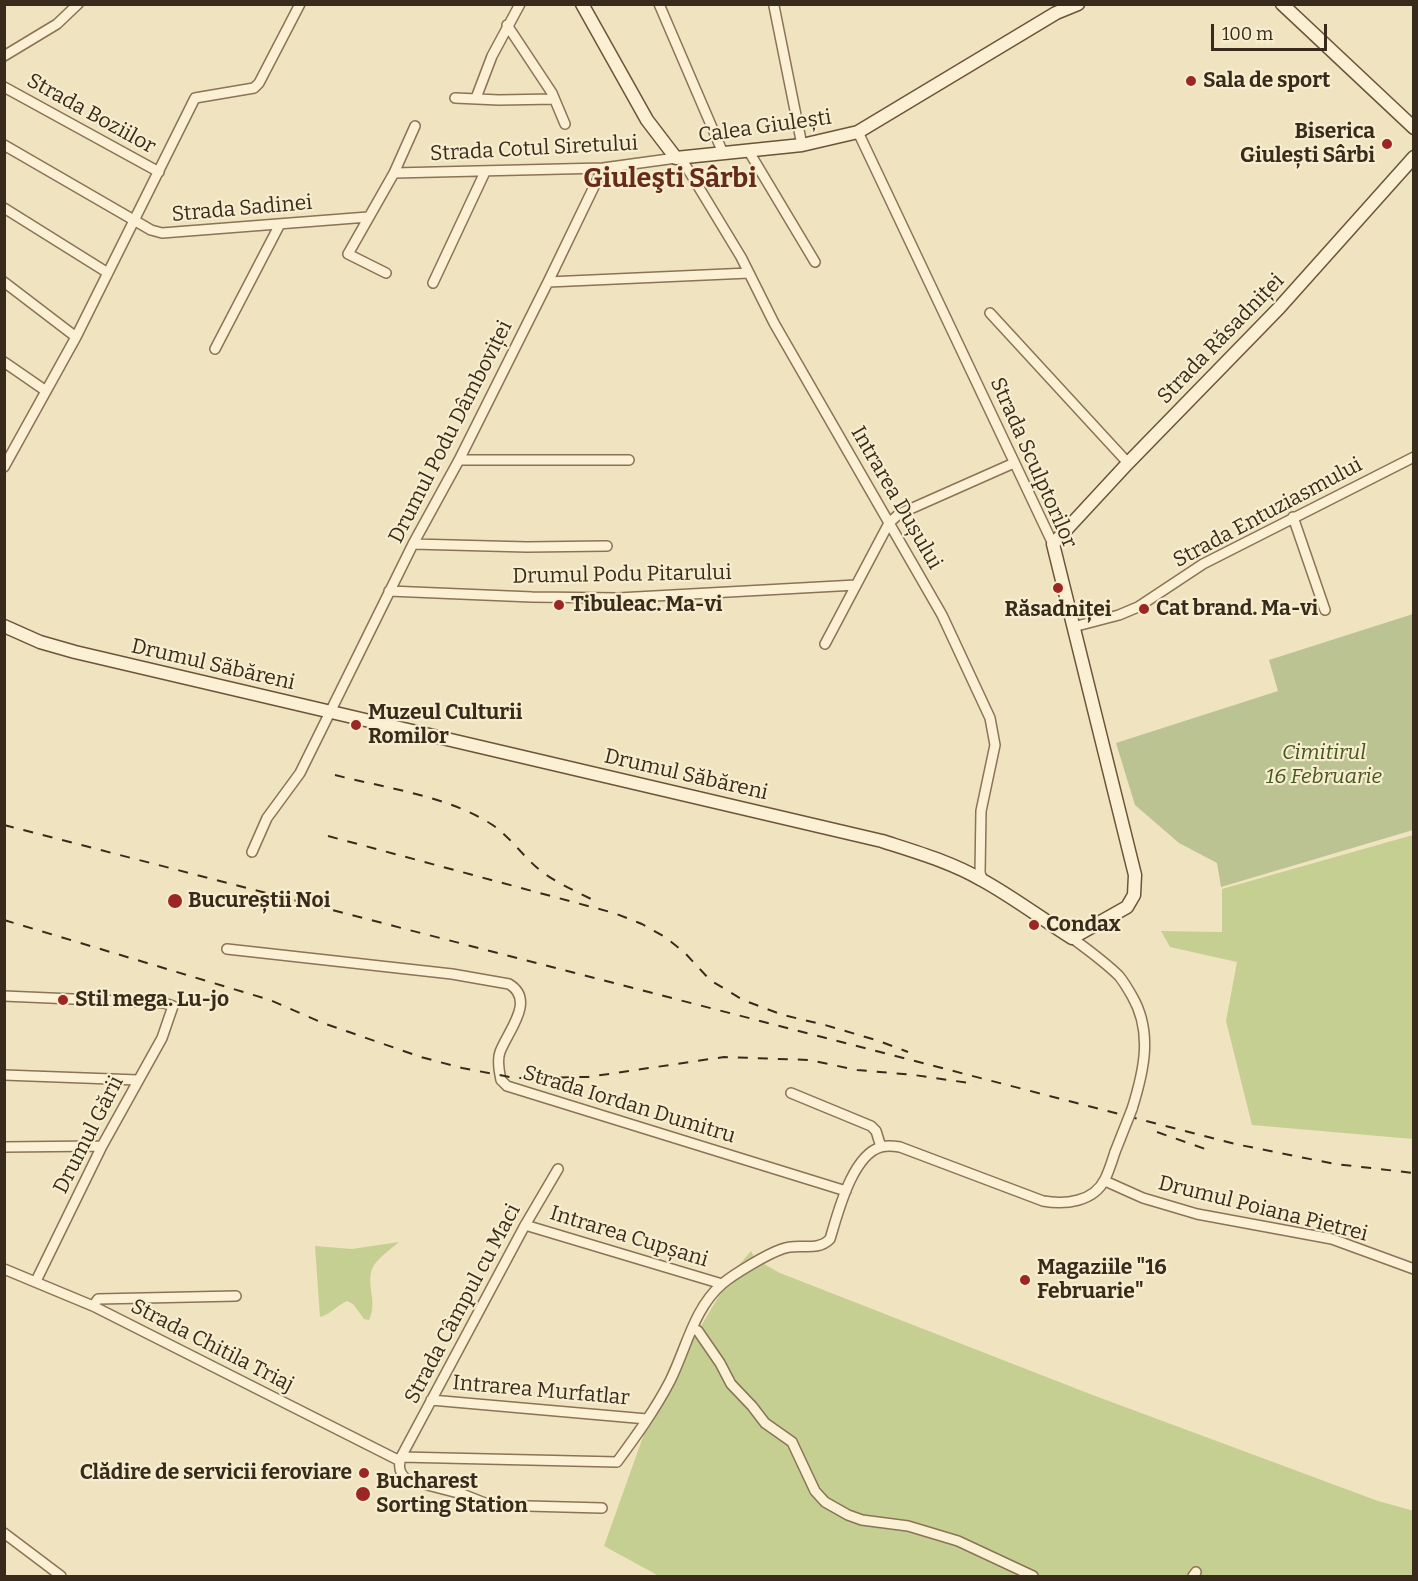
<!DOCTYPE html>
<meta charset="utf-8">
<style>
body{margin:0}
#map{position:relative;width:1418px;height:1581px;overflow:hidden;background:#f0e3bf;font-family:Bitter,serif}
canvas{display:block}
.frame{position:absolute;inset:0;border:6px solid #382b1c;pointer-events:none}
.scale{position:absolute;left:1211px;top:24px;width:116px;height:27px;box-sizing:border-box;border:3px solid #382b1c;border-top:0;padding-left:8px;font-size:18px;line-height:21px;white-space:nowrap;color:#382b1c;-webkit-text-stroke:4px #f7edcf;paint-order:stroke}
</style>
<div id="map">
<canvas width="1418" height="1581"></canvas>
<div class="frame"></div>
<div class="scale">100 m</div>
</div>
<script>
const context = document.querySelector('canvas').getContext('2d');
context.lineJoin = 'round';
function paint(path, color) { context.fillStyle = color; context.fill(path, 'evenodd'); }
function trace(path, color, width, dash) { context.strokeStyle = color; context.lineWidth = width; context.lineCap = dash ? 'butt' : 'round'; context.setLineDash(dash || []); context.stroke(path); }
function drawText(font, color, halo, rows, align = 'center') {
  context.font = font + ' Bitter,serif'; context.lineWidth = 4.5; context.setLineDash([]); context.textBaseline = 'middle'; context.strokeStyle = halo; context.fillStyle = color; for (const [text, x, y, turn = 0] of rows) {
    context.save(); context.translate(x, y); context.rotate((+turn || 0) * Math.PI / 180); context.textAlign = isNaN(turn) ? turn : align; if (halo) context.strokeText(text, 0, 0); context.fillText(text, 0, 0); context.restore();
  }
}
const green = new Path2D(`
 M1413 835V1139L1252 1125 1226 1021 1237 962 1170 947 1161 931 1222 932V889Z
 M399 1242C391 1249 376 1259 372 1269 366 1286 378 1302 369 1320L364 1319 353 1304 347 1301C336 1306 331 1314 320 1317L315 1246 352 1249Z
 M751 1251 755 1259 780 1273 1090 1394 1378 1501 1414 1511 1413 1576H659L604 1546 644 1434 698 1331 734 1271Z`);
const cemetery = new Path2D(`
 M1413 614V830L1221 887 1217 863 1179 843 1135 805 1116 743 1278 691 1269 660Z`);
const minor = new Path2D(`
 M659 4 723 153
 M774 6 802 145
 M507 25 552 93 565 124
 M4 56 57 24 78 4
 M4 87 159 172
 M455 98 499 100 554 99
 M476 98 492 56 520 4
 M858 132 1053 544
 M4 145 151 230 162 233 368 217
 M748 150 815 262
 M681 158 741 257 774 323 942 615 990 718 995 745 981 811 980 873 983 880
 M394 173 603 168 676 158
 M4 208 108 273
 M386 273 348 254 394 173 415 126
 M4 282 76 337
 M548 282 749 273
 M433 283 485 172
 M990 313 1128 463
 M215 349 280 224
 M4 362 46 391
 M459 460H629
 M4 467 76 337 195 98 254 88 259 83 300 4
 M1293 517 1325 610
 M413 544 527 547 607 546
 M389 591 532 597 618 598 856 585
 M1073 627 1119 615 1138 607 1203 564 1414 457
 M825 644 889 523 899 514 1014 463
 M252 852 267 818 300 773 413 544 459 460 548 282 603 168
 M1072 938C1088 950 1105 962 1119 976 1124 982 1128 989 1132 996 1153 1032 1144 1071 1132 1109
 M227 949 452 974 509 984C536 1000 508 1031 500 1052 497 1060 499 1071 501 1080L507 1086 846 1191
 M4 996 164 1003 173 1006 162 1038 102 1146 36 1281
 M4 1075 138 1080
 M791 1093 871 1126 876 1131 881 1147
 M4 1147 102 1146
 M558 1169 524 1227 401 1457C398 1467 399 1474 408 1480L462 1494 490 1505 602 1508
 M1105 1181 1143 1198 1197 1214 1332 1239 1414 1269
 M525 1225 722 1284
 M4 1269 93 1306 400 1461
 M93 1306 98 1299 236 1296
 M693 1328 698 1331 720 1363 731 1384 752 1406 765 1423 792 1442 815 1491 825 1502 848 1515 862 1520 908 1526 958 1541 1033 1576
 M431 1400 647 1419
 M401 1457 617 1462C636 1436 655 1410 670 1381 686 1349 694 1308 722 1284 734 1274 767 1254 782 1249 798 1242 816 1253 830 1239 838 1213 852 1155 881 1147 888 1145 894 1146 900 1147L1043 1201C1065 1205 1094 1202 1105 1179 1109 1171 1112 1161 1115 1152
 M4 1533 61 1576
 M1193 1576 1196 1572`);
const secondary = new Path2D(`
 M582 4 647 120 676 158 802 145 858 132 1056 13 1078 4
 M1282 4 1414 128
 M4 626 40 642 75 652 882 841C916 852 951 862 982 880 1013 897 1042 919 1072 938L1127 907 1134 895 1135 875 1053 544 1128 463 1279 308 1414 157`);
const rail = new Path2D(`
 M335 775C385 788 448 796 491 824 511 837 523 857 541 871 558 884 578 892 597 902
 M4 825 1235 1144 1335 1164 1414 1173
 M328 836 614 913 642 924 665 937 685 953 710 980 743 1000 783 1015 825 1025 879 1041 908 1052
 M4 920 270 1000 323 1023 421 1057 462 1068 515 1078 588 1077 724 1057 809 1060 857 1070 914 1075 976 1084
 M1157 1132 1211 1151`);
const minorBridge = new Path2D(`
 M1115 1152 1132 1109`);
const markers = [
 [1191,81,6,"#9c2623"],
 [1387,144,6,"#9c2623"],
 [1058,588,6,"#9c2623"],
 [559,605,6,"#9c2623"],
 [1144,609,6,"#9c2623"],
 [356,725,6,"#9c2623"],
 [175,901,8,"#9c2623"],
 [1034,925,6,"#9c2623"],
 [63,1000,6,"#9c2623"],
 [1025,1280,6,"#9c2623"],
 [364,1473,6,"#9c2623"],
 [363,1494,8,"#9c2623"]
];
const poiNames = [
 ["Sala de sport",1203,81],
 ["Biserica",1375,132,"right"],
 ["Giulești Sârbi",1375,156,"right"],
 ["Tibuleac. Ma-vi",571,605],
 ["Cat brand. Ma-vi",1156,609],
 ["Răsadniței",1058,610,"center"],
 ["Muzeul Culturii",368,713],
 ["Romilor",368,737],
 ["Bucureștii Noi",188,901],
 ["Condax",1046,925],
 ["Stil mega. Lu-jo",75,1000],
 ["Magaziile \"16",1037,1268],
 ["Februarie\"",1037,1292],
 ["Clădire de servicii feroviare",352,1473,"right"],
 ["Bucharest",376,1482],
 ["Sorting Station",376,1506]
];
const streetNames = [
 ["Strada Boziilor",91,114,29],
 ["Calea Giulești",765,127,-8],
 ["Strada Cotul Siretului",534,149,-3],
 ["Strada Sadinei",242,209,-5],
 ["Strada Răsadniței",1221,339,-46],
 ["Drumul Podu Dâmboviței",451,432,-63],
 ["Strada Sculptorilor",1033,463,66],
 ["Intrarea Dușului",896,498,60],
 ["Strada Entuziasmului",1268,513,-28],
 ["Drumul Podu Pitarului",622,575,-1],
 ["Drumul Săbăreni",213,665,13],
 ["Drumul Săbăreni",686,775,13],
 ["Strada Iordan Dumitru",629,1105,17],
 ["Drumul Gării",89,1135,-63],
 ["Drumul Poiana Pietrei",1263,1209,14],
 ["Intrarea Cupșani",629,1237,17],
 ["Strada Câmpul cu Maci",463,1304,-62],
 ["Strada Chitila Triaj",212,1346,27],
 ["Intrarea Murfatlar",541,1391,5]
];
const parkNames = [
 ["Cimitirul",1324,753],
 ["16 Februarie",1324,777]
];
const districtNames = [
 ["Giuleşti Sârbi",670,179]
];
paint(green, '#c6cf92');
paint(cemetery, '#bbc392');
trace(minor, '#8a7356', 12);
trace(secondary, '#6b543a', 15);
trace(minor, '#fbf0d3', 9);
trace(secondary, '#fbf0d3', 12);
trace(rail, '#382b1c', 2, [10, 10]);
trace(minorBridge, '#8a7356', 12, []);
trace(minorBridge, '#fbf0d3', 9);
for (const [x, y, r, color] of markers) { const dot = new Path2D(); dot.arc(x, y, r, 0, 2 * Math.PI); context.fillStyle = color; context.fill(dot); trace(dot, '#f7edcf', 2); }
drawText('bold 21px', '#382b1c', '#f7edcf', poiNames, 'left');
drawText('21px', '#382b1c', '#f7edcf', streetNames);
drawText('italic 21px', '#475621', '#f7edcf', parkNames);
drawText('bold 27px', '#672c19', '#f7edcf', districtNames);
</script>
